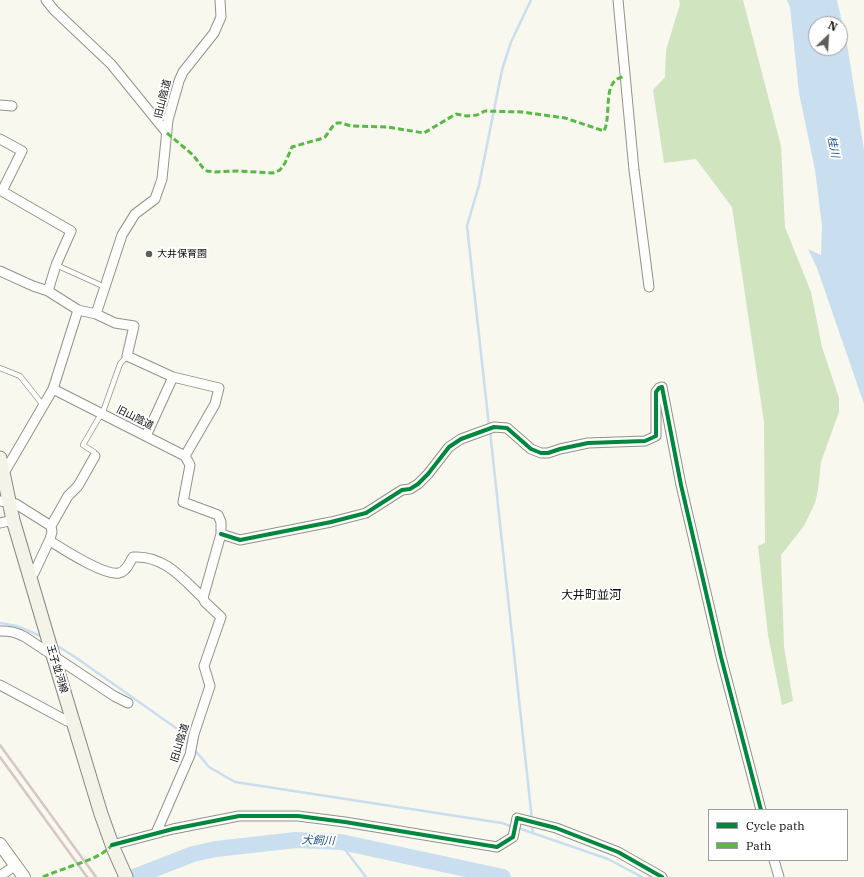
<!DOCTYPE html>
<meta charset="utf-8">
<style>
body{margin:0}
#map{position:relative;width:864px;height:877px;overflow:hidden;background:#f9f8ee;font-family:"IBM Plex Serif",serif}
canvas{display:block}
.legend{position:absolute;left:708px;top:809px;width:140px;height:52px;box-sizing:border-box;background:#fff;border:1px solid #9d9d9d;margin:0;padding:5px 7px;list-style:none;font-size:12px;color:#0b0b0b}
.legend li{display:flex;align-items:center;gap:8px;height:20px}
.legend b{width:20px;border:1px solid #9d9d9d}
.north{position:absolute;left:808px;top:16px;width:40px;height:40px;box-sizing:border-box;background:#fff;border:1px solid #9d9d9d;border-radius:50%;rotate:25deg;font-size:11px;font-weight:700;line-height:16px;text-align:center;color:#0b0b0b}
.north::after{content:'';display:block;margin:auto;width:14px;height:18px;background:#5e5e5a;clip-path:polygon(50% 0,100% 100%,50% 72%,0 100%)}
</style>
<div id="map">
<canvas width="864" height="877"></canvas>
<ul class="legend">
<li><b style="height:5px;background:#00873e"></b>Cycle path</li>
<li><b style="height:5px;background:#58b947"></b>Path</li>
</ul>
<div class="north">N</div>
</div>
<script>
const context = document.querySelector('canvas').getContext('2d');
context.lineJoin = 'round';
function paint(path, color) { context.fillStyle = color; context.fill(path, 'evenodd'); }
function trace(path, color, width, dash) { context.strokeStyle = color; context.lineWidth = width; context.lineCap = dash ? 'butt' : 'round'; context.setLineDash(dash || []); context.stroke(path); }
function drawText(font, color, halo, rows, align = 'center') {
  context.font = font + ' "IBM Plex Serif","Noto Sans JP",serif'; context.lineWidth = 4; context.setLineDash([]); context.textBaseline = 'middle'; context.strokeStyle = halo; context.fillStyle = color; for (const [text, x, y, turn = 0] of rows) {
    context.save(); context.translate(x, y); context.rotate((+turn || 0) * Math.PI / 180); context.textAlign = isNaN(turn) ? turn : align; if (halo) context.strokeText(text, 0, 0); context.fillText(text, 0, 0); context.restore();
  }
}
const forest = new Path2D(`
 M679 0H743L781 146 785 227 811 292 822 347 839 398V412L821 462 818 490 815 503 804 526 781 555 784 647 793 701 782 705 768 635 758 546 765 543 764 422 732 207 696 159 664 163 653 90 665 77 666 50 680 4Z`);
const water = new Path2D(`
 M787 0H837L847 44 864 150V404L817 268 808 249 821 255 822 226 815 170 799 93 790 7ZM816 24H840V48H816Z`);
const stream = new Path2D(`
 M489 426 467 226 479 185 502 70 511 42 531 0
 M490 431 532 820
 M0 623 17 626 43 637
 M56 645 75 657 176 728 189 744
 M194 749 209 767 235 782 502 823 513 827
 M532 825 533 833
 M518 828 608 859 642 877
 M341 842 343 847 366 877`);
const river = new Path2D(`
 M134 877 193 854 216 849 296 840 341 842 503 877`);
const service = new Path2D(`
 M56 265 105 287
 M0 368 20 376 43 405
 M95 456 94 452 83 445 104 409 120 364 127 356`);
const minor = new Path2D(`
 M46 0 54 10 111 64 167 133
 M618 0 634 170 649 287
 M0 105 12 106
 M0 139 22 151 2 191
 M0 190 71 231 56 265 48 291
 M0 271 33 286 48 291 78 310 96 314 115 323 134 326 127 356 173 377 219 388 215 404 185 456
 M96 314 122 235 135 214 155 199 162 179 168 120 179 81 183 72 214 33 221 17 220 0
 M53 389 185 456 190 465 183 502 218 515 221 522V534L203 598 205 602 221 617 204 666 210 686 194 734 190 755 156 833
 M146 436 173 377
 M4 473 53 389 78 310
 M0 501 16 504 51 526 52 532 50 539 34 573 29 577
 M0 523 13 520
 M51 526 68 496 78 486 95 456
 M221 534 240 540 331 522 366 513 402 490 410 489 418 484 428 474 449 447 461 439 494 427 507 428 531 449 541 453H548L560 449 588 443 645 441 656 436V392L659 388 662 387 681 485 721 657 761 810
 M50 541C63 549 104 576 119 573 127 571 129 563 133 557 164 555 182 578 203 598
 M0 631C10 631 16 632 25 637L114 696 128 703
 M0 685 67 721 73 722
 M112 845 173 829 239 816H298L345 822 497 847 513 837 517 818 556 828 618 852 662 877
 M774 860 779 877
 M0 876 16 865`);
const tertiary = new Path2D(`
 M0 844 24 877`);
const secondary = new Path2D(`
 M0 458 13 520 52 652 101 814 114 850 126 877`);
const rail = new Path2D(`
 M0 745 96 877
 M0 757 87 877`);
const quiet = new Path2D(`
 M167 133 193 155 203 168 207 171 215 172 237 171 273 173 280 170 285 163 292 147 320 139 325 137 333 126 337 123H341L351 126 388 127 424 133 456 114 467 116 477 115 485 111 522 112 565 118 604 131C611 118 604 88 616 80 618 78 622 77 625 76
 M43 877C50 874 57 871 64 869 81 862 99 859 112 845`);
const cycleway = new Path2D(`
 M221 534 240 540 331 522 366 513 402 490 410 489 418 484 428 474 449 447 461 439 494 427 507 428 531 449 541 453H548L560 449 588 443 645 441 656 436V392L659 388 662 387 681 485 721 657 761 810
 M112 845 173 829 239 816H298L345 822 497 847 513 837 517 818 556 828 618 852 662 877`);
const markers = [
 [149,254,4,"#5e5e5a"]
];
const streetNames = [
 ["旧山陰道",163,99,-76],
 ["旧山陰道",135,418,27],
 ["王子並河線",57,669,73],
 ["旧山陰道",180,743,-73]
];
const poiNames = [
 ["大井保育園",157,254]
];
const waterNames = [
 ["桂川",833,147,79],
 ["犬飼川",318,841,2]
];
const quarterNames = [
 ["大井町並河",591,596]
];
paint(forest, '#cfe4bf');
paint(water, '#c9deef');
trace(stream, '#c9deef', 2.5);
trace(river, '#c9deef', 16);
trace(service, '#92928d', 6);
trace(minor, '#92928d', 11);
trace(tertiary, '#92928d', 14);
trace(secondary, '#898884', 15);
trace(service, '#fefefc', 4.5);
trace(minor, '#fefefc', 9);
trace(tertiary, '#fefefc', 12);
trace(secondary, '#f3f3e8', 13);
trace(rail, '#d4c7c4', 2.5);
trace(quiet, '#58b947', 3, [6, 3]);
trace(cycleway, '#00873e', 4);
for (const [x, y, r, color] of markers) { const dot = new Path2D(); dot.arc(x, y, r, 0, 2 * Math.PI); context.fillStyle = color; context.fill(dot); trace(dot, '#fff', 1.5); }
drawText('10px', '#0b0b0b', '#fff', streetNames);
drawText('10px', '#0b0b0b', '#fff', poiNames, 'left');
drawText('italic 11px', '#205391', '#fff', waterNames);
drawText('12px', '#0b0b0b', '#fff', quarterNames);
</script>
